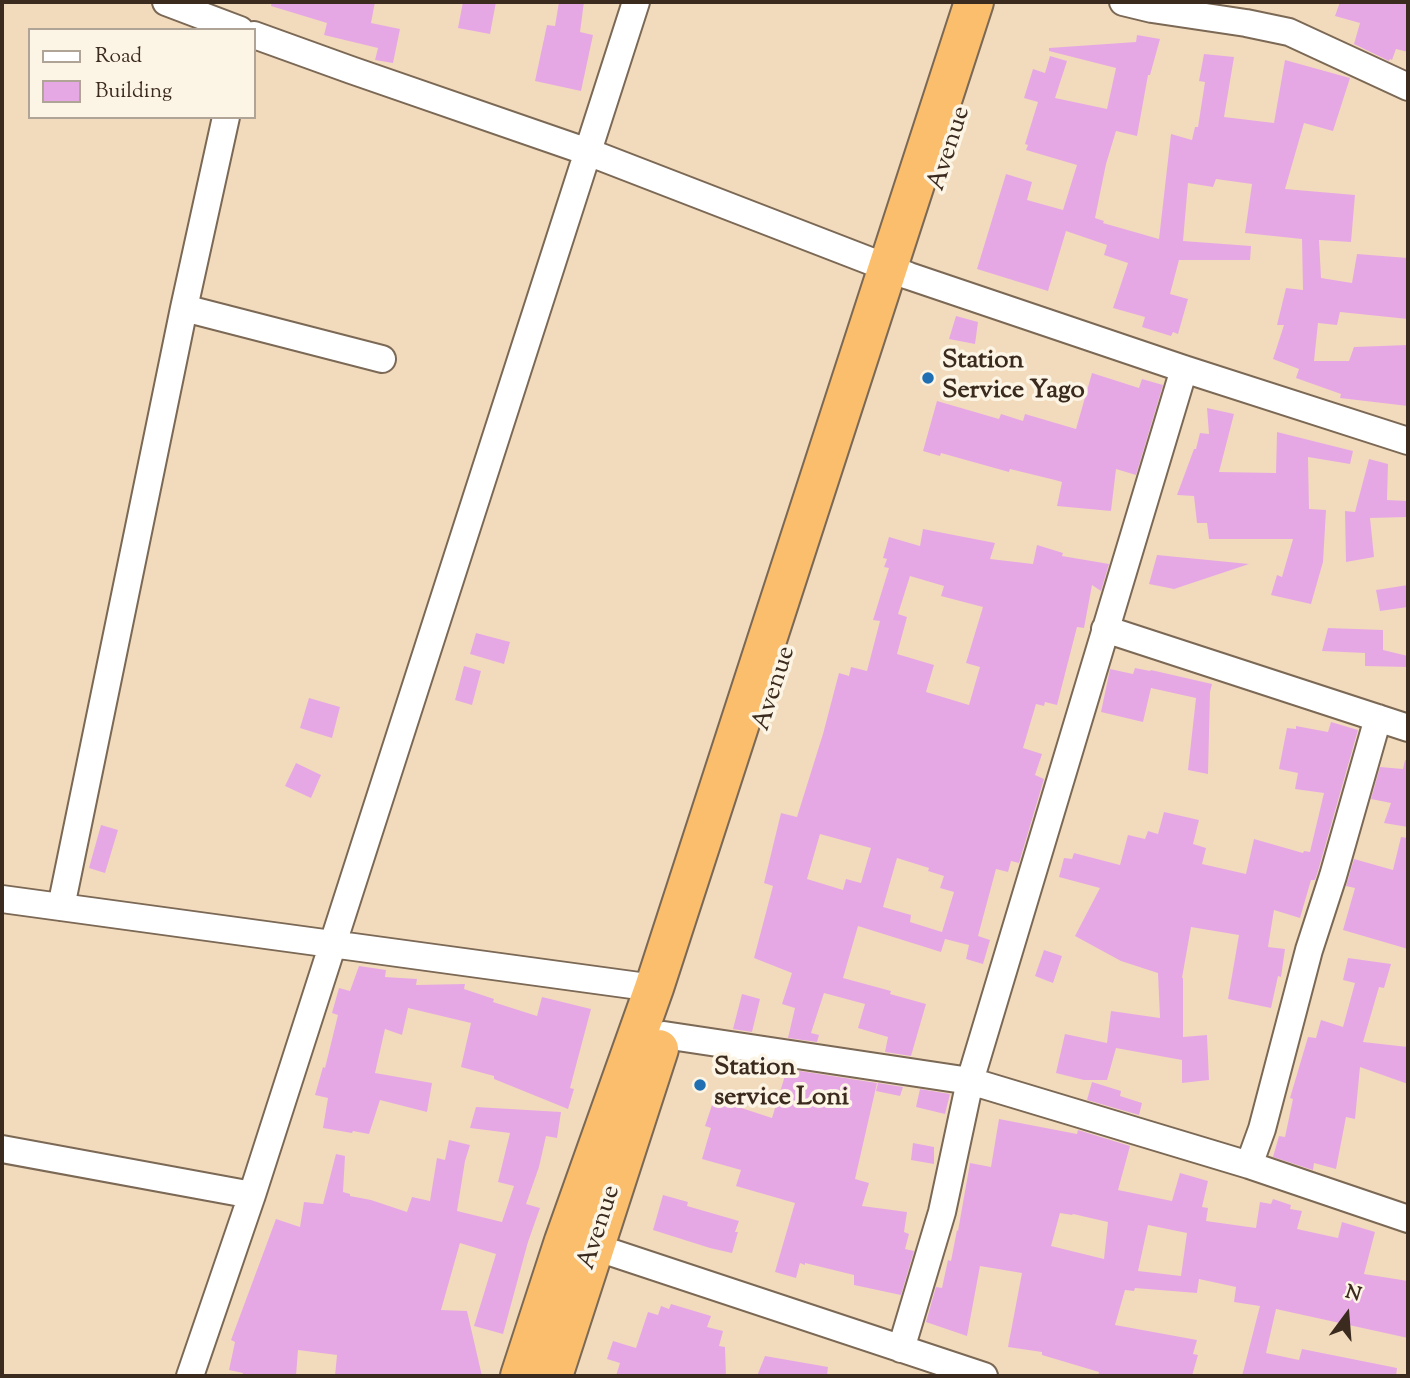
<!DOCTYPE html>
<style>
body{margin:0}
#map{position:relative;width:1410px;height:1378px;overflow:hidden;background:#f2dbbc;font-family:"Sorts Mill Goudy",serif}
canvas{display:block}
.frame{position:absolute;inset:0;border:4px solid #3b2a1e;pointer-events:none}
.legend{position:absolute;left:28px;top:28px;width:228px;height:91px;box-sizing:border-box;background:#fcf5e5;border:2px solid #afa495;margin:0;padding:9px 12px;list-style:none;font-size:21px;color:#3b2a1e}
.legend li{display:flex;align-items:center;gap:14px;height:35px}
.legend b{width:35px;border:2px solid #afa495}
.north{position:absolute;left:1312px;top:1280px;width:70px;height:70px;-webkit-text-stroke:5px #fcf5e5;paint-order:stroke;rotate:16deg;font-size:19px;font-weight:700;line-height:28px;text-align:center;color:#3b2a1e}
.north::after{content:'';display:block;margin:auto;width:24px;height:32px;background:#3b2a1e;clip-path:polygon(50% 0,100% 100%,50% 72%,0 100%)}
</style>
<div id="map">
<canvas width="1410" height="1378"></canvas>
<div class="frame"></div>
<ul class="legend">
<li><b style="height:9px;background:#fff"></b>Road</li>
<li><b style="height:19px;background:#e6a8e5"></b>Building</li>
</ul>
<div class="north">N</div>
</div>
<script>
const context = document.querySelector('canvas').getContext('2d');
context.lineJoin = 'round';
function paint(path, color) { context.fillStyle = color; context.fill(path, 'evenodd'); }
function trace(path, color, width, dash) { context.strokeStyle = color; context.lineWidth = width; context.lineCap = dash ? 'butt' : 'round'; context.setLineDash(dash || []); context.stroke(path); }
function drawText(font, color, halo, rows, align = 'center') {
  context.font = font + ' "Sorts Mill Goudy",serif'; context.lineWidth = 7; context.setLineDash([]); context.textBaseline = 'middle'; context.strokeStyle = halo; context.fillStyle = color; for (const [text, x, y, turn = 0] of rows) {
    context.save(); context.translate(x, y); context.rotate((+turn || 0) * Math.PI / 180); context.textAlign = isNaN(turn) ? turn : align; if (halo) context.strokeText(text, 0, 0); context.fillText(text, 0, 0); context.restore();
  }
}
const building = new Path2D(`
 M272 2H375L371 23 400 29 393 63 375 60 378 48 324 35 327 23 271 6Z
 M463 2H496L490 34 458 28Z
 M559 2H584L580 32 593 35 581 91 535 81 547 25 555 26Z
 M1340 2H1408V52L1396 49 1392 60 1390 59 1389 61 1354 44 1360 23 1335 16Z
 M1137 35 1160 39 1150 75H1148L1137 136 1116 131 1106 164 1095 218 1104 221 1103 223 1159 239 1171 134 1192 140 1195 127H1198L1205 82 1199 81 1204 54 1234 57 1224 117 1274 123 1285 60 1350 78 1333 131 1304 123 1285 189 1355 195 1351 242 1319 240 1321 278 1352 283 1357 254 1408 258V319L1340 312 1337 325 1318 323 1314 361H1349L1354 347 1408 345V406L1340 398 1341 394 1296 378 1299 369 1273 359 1284 325H1277L1286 288 1303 290 1302 239 1245 233 1252 184 1216 179 1213 187 1188 183 1183 241 1251 246 1250 260H1179L1170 294 1188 299 1178 334 1173 332 1171 336 1142 327 1145 317 1113 308 1128 263 1104 255 1107 245 1066 231 1048 291 977 269 1006 174 1032 182 1027 200 1063 210 1077 165 1026 150 1028 145 1025 144 1038 102 1024 98 1033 69 1045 73 1050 56 1067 61 1055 98 1107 109 1116 68 1049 51V48L1136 42Z
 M956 316 978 322 975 344 949 339Z
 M1092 373 1139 388 1142 379 1163 385 1136 475 1116 469 1111 511 1057 506 1062 482 1055 480 1010 469 1009 472 941 453 940 456 923 451 937 401 999 419 1001 414 1023 421 1025 414 1076 429Z
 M1207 408 1234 414 1219 472 1276 473 1277 432 1353 451 1350 464 1308 457 1309 509 1326 510 1323 562 1311 604 1271 595 1277 575 1282 577 1293 539H1209L1207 523H1197L1194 496 1177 495 1194 449H1196L1200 433 1209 434Z
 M1369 459 1388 464 1387 500 1408 501V517L1370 518 1374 557 1346 562 1345 511 1355 512Z
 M923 529 995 543 990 559 1033 564 1037 545 1063 553 1062 556 1109 564 1101 591 1092 585 1084 628 1077 627 1057 705 1045 702 1044 706 1036 704 1023 748 1042 754 1035 775 1044 779 1019 863 1011 861 1008 872 996 869 978 936 990 940 983 964 966 959 969 945 945 939 941 952 858 926 843 978 891 991 890 994 926 1004 911 1056 885 1052 888 1037 858 1028 865 1004 824 993 811 1033 819 1035 817 1042 788 1038 795 1008 782 1004 792 973 754 958 773 886 764 883 781 813 797 817 823 734 839 673 849 676 851 667 867 671 880 621 873 620 889 568 884 567 887 559 883 558 889 537 920 546ZM910 576 944 586 941 596 983 607 966 663 980 667 969 705 926 692 934 665 897 654 907 617 898 614ZM820 834 871 848 861 883 846 879 843 890 807 879ZM897 858 929 868 928 871 944 876 940 888 954 892 942 932 910 922 911 915 883 907Z
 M1157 555 1249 564 1174 589 1149 584Z
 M1408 585V607L1380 611 1376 590Z
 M1328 628 1383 630V650L1408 656V667L1365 666V653L1322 651Z
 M476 633 510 642 504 664 470 654Z
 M464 666 481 671 472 705 455 700Z
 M1135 668 1150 671 1151 670 1212 684 1210 692 1208 774 1188 770 1196 698 1151 688 1143 722 1101 712 1110 669 1133 674Z
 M309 698 340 707 332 738 300 728Z
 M1331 722 1358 730 1318 871 1315 880H1311L1300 918 1274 910 1268 947 1285 949 1281 977 1278 976 1271 1008 1228 999 1239 935 1191 927 1182 978H1183V1037L1207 1035 1209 1080 1182 1083V1060L1116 1048 1107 1080H1084L1056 1073 1065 1034 1107 1043 1111 1011 1160 1018 1158 973 1121 961 1075 936 1100 888 1059 877 1064 858 1072 859 1074 853 1120 865 1128 835 1145 839 1148 831 1158 834 1164 812 1199 820 1193 844 1206 848 1202 864 1246 874 1254 839 1303 853 1304 851 1310 852 1324 793 1295 789 1298 773 1279 769 1287 728 1296 729V726L1328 732Z
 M1405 760 1408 761V827L1384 823 1391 803 1371 799 1380 767 1403 769Z
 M296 763 321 775 311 798 285 786Z
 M101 825 118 830 105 873 89 868Z
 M1401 837 1408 838V949L1343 930 1355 888 1346 886 1354 859 1393 870Z
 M1044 950 1062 956 1053 983 1035 976Z
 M1348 958 1391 964 1384 988 1379 987 1363 1042 1408 1047V1084L1360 1067 1355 1119 1346 1117 1336 1169 1314 1163 1313 1170 1273 1157 1279 1136 1285 1137 1293 1099 1290 1098 1308 1037 1316 1038 1321 1020 1343 1027 1355 983 1343 980Z
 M359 966 386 970 385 977 417 979 416 985 465 984 464 989 494 999 493 1002 537 1016 542 997 591 1009 570 1088 574 1089 568 1109 494 1079V1076L461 1067 471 1023 408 1008 402 1035 385 1029 375 1073 432 1083 427 1112 380 1100 369 1134 353 1131 352 1133 323 1128 328 1098 315 1095 323 1067 325 1068 338 1015 332 1013 339 988 350 991Z
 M742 994 760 999 752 1032 733 1029Z
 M787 1069 877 1083 855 1179 869 1183 862 1206 907 1212 904 1232 909 1234 905 1249 914 1251 901 1295 854 1285V1275L805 1263V1265L800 1263 796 1278 775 1272 795 1203 736 1186 741 1170 702 1159 711 1128 705 1126 714 1099 772 1118Z
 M1092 1082 1121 1091 1120 1096 1142 1103 1139 1115 1087 1100Z
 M878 1083 903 1087 900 1096 876 1091Z
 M920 1089 950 1094 945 1114 916 1107Z
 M476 1107 561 1112 557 1138 546 1136 539 1167 526 1204 540 1208 528 1242 503 1334 474 1326 496 1254 460 1243 441 1310 467 1311 482 1376H335L337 1355 298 1350 296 1376H242L243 1373 229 1370 235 1342 231 1340 276 1219 300 1227 304 1202 323 1204 336 1154 345 1156 343 1192 350 1194V1196L371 1200 407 1212 412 1197 430 1201 437 1158 445 1160 449 1140 470 1145 465 1161 457 1211 502 1222 514 1186 498 1182 510 1133 470 1128Z
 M999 1119 1077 1134 1078 1130 1130 1146 1118 1190 1172 1201 1180 1173 1208 1181 1202 1207 1208 1208 1206 1221 1256 1228 1260 1202 1271 1204 1273 1199 1291 1205 1290 1209 1302 1211 1297 1229 1338 1238 1342 1222 1375 1232 1364 1274 1408 1281V1338L1276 1309 1266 1353 1299 1360 1302 1349 1397 1368 1396 1376H1242L1260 1306 1234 1302 1236 1287 1199 1279 1197 1293 1135 1288 1134 1291 1125 1290 1115 1325 1197 1340 1193 1354 1198 1355 1192 1376H1098L1099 1372 1042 1355V1352L1008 1347 1022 1273 980 1266 967 1336 926 1322 936 1287 942 1288 948 1260 951 1261 957 1230 958 1231 970 1163 991 1167ZM1060 1213 1072 1215 1073 1214 1108 1222 1104 1259 1051 1246ZM1148 1225 1187 1233 1181 1276 1138 1271Z
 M913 1143 934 1147V1164L911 1160Z
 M663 1195 688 1202 687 1206 739 1221 735 1232H738L732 1253 710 1248 653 1230Z
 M671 1304 711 1316 707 1327 723 1331 719 1346 725 1347 726 1376H616L620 1363 607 1359 613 1341 636 1348 648 1312 658 1315 661 1306 669 1309Z
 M765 1356 828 1367 827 1376H757Z`);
const street = new Path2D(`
 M166 2 240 30
 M1123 2 1152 9 1246 23 1289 32 1408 87
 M254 35 351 70 588 152 909 276 1184 369 1408 441
 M184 308 382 359
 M1105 629 1408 728
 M2 899 654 988
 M61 907 184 308 226 117
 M664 1035 970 1081 1249 1165 1408 1219
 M2 1149 252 1195
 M1249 1165 1262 1129 1309 950 1333 876 1378 718
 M595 1247 984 1376
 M901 1349 942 1212 970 1081 1184 369
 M190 1376 252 1195 636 2`);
const highway = new Path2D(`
 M520 1376 564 1241 654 988 974 2
 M553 1376 659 1049`);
const markers = [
 [928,378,7,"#1f6fb2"],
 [700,1085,7,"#1f6fb2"]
];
const streetNames = [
 ["Avenue",951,149,-72],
 ["Avenue",776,689,-72],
 ["Avenue",601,1228,-72]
];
const poiNames = [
 ["Station",942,363],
 ["Service Yago",942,393],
 ["Station",714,1070],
 ["service Loni",714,1100]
];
paint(building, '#e6a8e5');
trace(street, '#7b6855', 30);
trace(highway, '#7b6855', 42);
trace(street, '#fff', 26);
trace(highway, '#fabe6d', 38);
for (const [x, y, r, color] of markers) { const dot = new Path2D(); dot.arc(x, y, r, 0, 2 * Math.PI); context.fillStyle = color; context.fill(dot); trace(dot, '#fcf5e5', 2.5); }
drawText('26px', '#3b2a1e', '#fcf5e5', streetNames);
drawText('bold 26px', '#3b2a1e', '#fcf5e5', poiNames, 'left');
</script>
